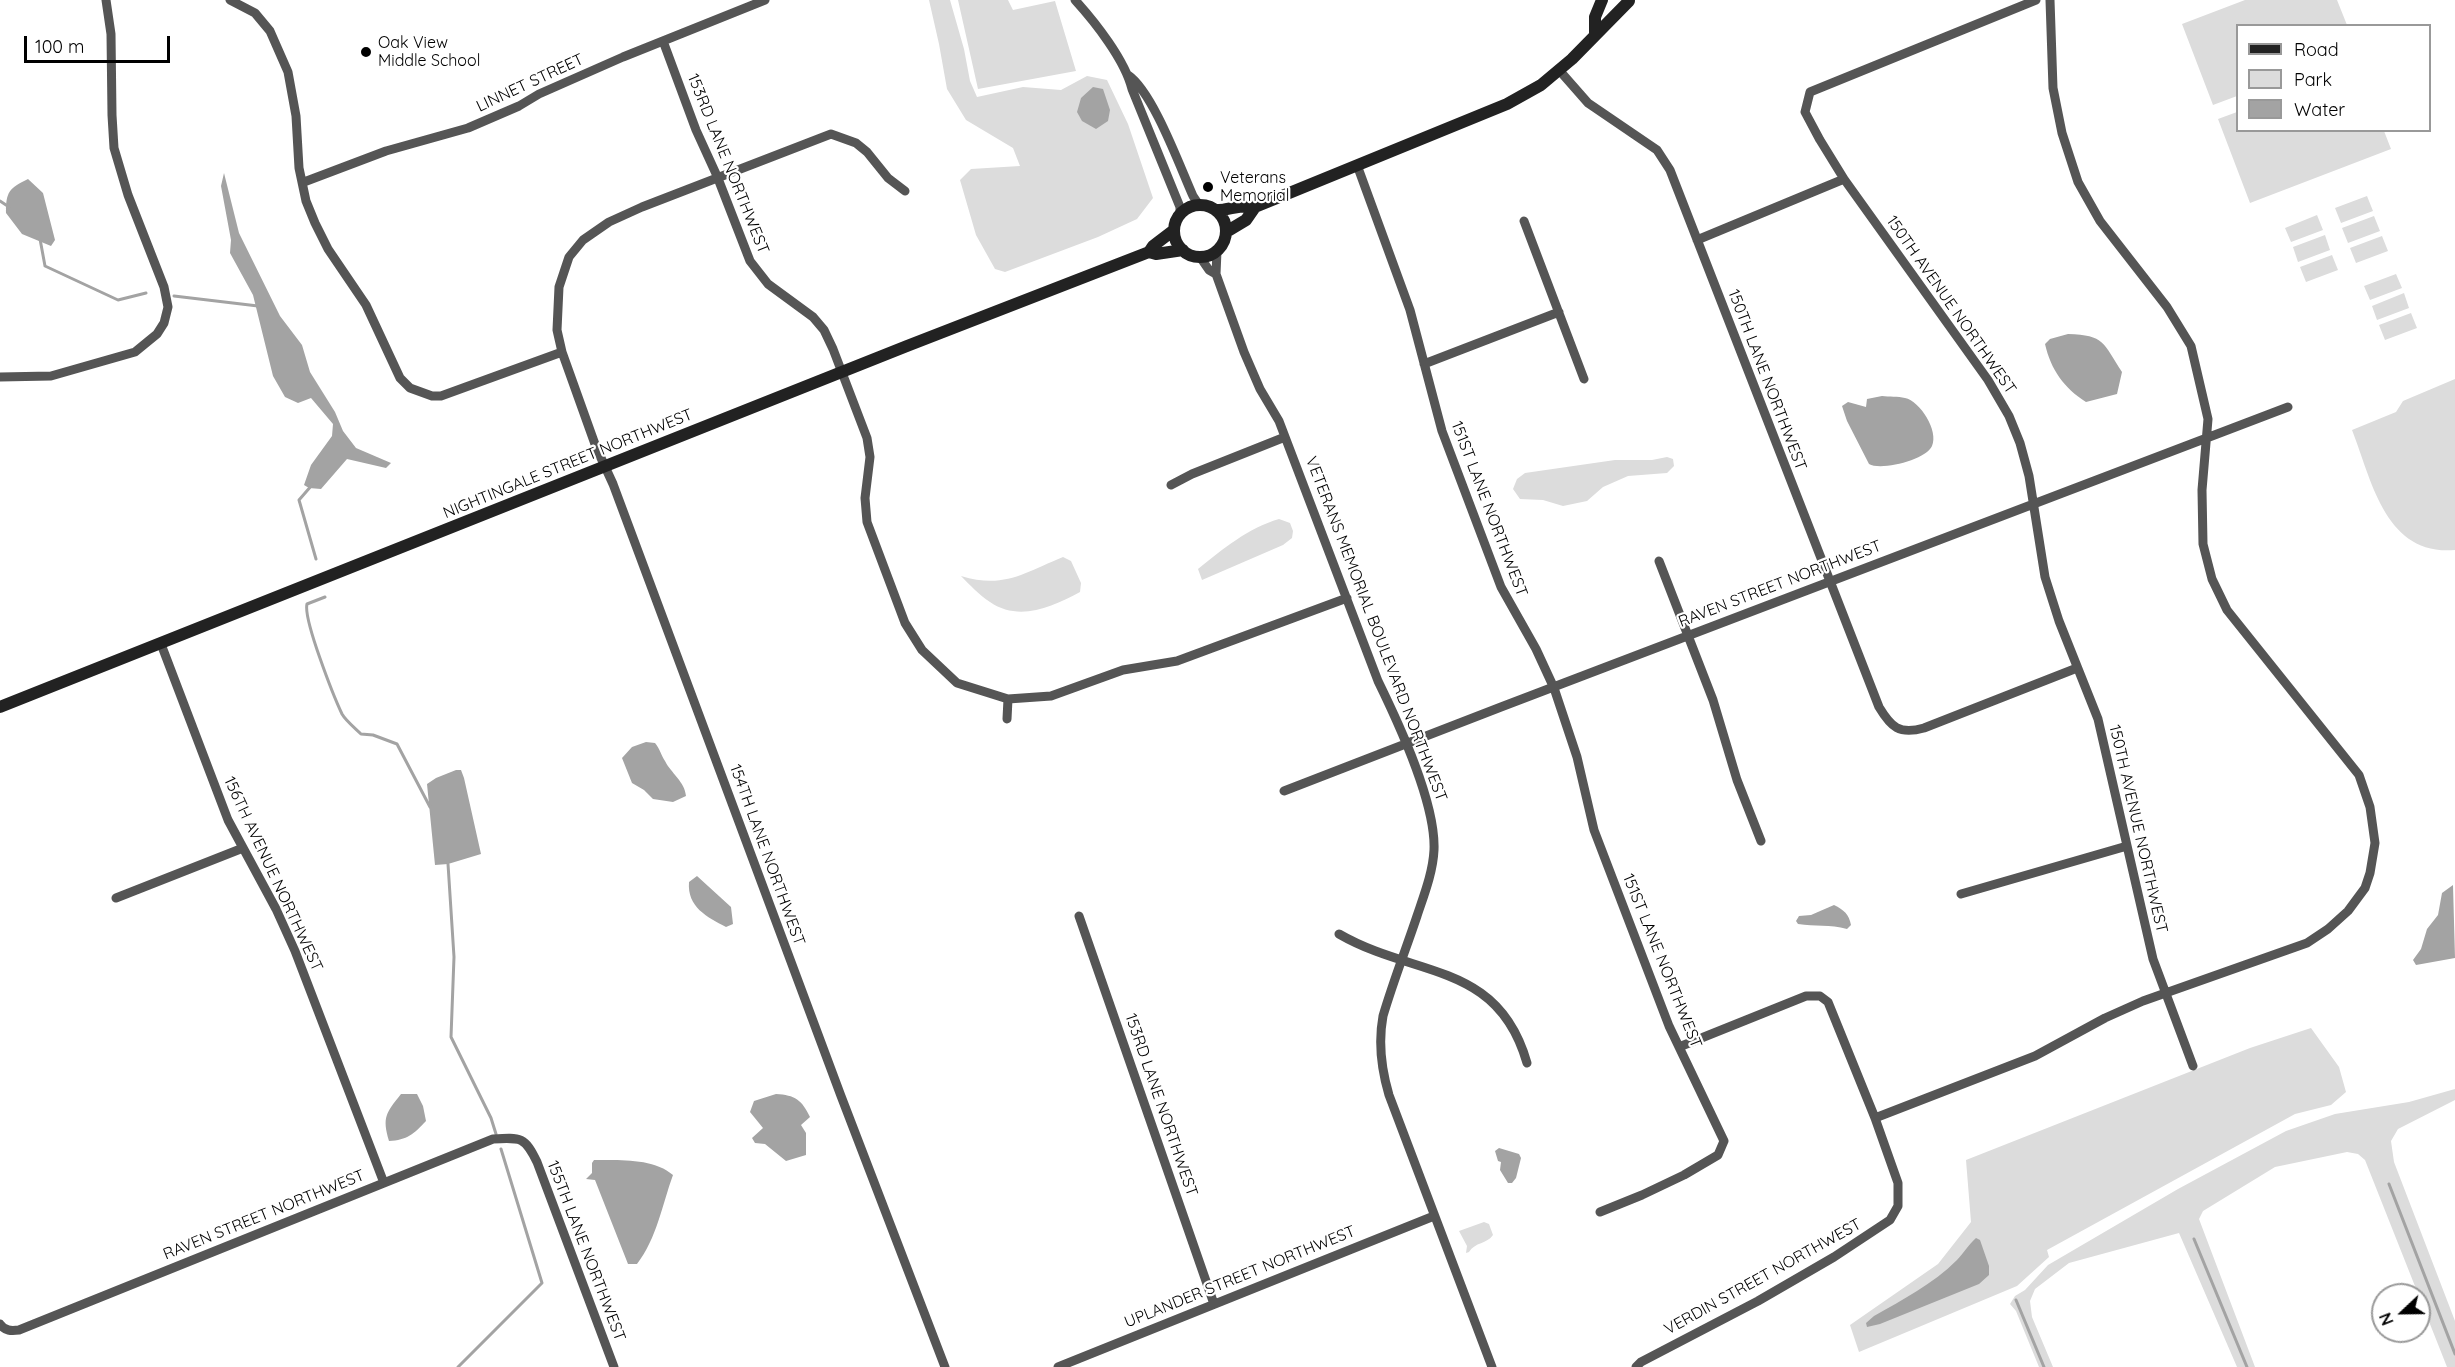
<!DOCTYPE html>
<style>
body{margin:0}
#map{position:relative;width:2455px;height:1367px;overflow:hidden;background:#fff;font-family:Quicksand,sans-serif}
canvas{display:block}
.legend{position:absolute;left:2236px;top:24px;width:195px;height:108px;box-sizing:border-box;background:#fff;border:2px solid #999;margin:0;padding:8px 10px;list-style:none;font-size:18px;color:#000}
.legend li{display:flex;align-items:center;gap:12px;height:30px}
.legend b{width:30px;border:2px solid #999}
.north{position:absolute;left:2371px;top:1283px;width:60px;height:60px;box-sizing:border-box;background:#fff;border:2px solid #999;border-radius:50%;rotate:248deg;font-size:16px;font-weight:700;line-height:24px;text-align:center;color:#000}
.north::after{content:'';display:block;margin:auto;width:21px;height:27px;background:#000;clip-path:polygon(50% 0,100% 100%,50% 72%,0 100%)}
.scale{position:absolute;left:24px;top:36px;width:146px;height:27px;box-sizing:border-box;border:3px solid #000;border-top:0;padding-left:8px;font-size:18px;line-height:21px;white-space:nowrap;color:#000;-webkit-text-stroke:4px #fff;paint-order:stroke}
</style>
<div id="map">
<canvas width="2455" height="1367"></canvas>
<ul class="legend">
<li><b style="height:8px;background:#222"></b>Road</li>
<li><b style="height:16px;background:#dcdcdc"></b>Park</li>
<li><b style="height:16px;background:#a3a3a3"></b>Water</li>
</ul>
<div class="north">N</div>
<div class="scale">100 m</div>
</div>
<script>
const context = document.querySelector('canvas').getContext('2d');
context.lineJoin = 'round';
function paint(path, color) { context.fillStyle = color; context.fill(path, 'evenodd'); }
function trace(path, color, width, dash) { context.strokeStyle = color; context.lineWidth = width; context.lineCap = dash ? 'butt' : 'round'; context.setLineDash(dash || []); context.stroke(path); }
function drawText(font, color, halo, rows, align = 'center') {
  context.font = font + ' Quicksand,sans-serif'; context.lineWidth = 4.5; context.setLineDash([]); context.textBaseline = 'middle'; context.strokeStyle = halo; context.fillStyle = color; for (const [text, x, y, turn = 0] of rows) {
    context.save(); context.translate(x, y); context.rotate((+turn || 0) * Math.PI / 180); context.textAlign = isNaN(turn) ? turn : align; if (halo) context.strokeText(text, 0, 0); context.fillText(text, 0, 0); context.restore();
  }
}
const green = new Path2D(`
 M929 0H950L964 49 970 81 977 97 1023 87 1061 90 1087 76 1107 80 1128 124 1153 198 1137 219 1098 237 1005 272 995 269 976 235 960 180 971 169 1020 166 1013 148 966 120 947 89 939 44Z
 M958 0H1008L1013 10 1055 1 1076 71 978 89Z
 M2245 0H2337L2347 25 2238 26 2237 96 2213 105 2182 24Z
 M2237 112 2238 130 2384 131 2391 149 2250 203 2218 119Z
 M2367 196 2373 211 2341 223 2335 208Z
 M2317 215 2323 230 2291 242 2285 228Z
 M2374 216 2380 231 2348 243 2342 228Z
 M2325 235 2330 250 2298 262 2293 247Z
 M2382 236 2388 251 2356 263 2350 248Z
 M2332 255 2338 270 2306 282 2300 267Z
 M2396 274 2402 288 2370 300 2364 286Z
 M2404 293 2409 308 2377 320 2372 306Z
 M2411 313 2417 328 2385 340 2379 325Z
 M2455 379V550C2385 556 2372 481 2352 430L2396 412 2403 401Z
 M1667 457 1673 459 1674 466 1667 473 1628 476 1603 487 1587 501 1563 506 1543 500 1520 499 1513 489 1517 479 1525 473 1615 460H1652Z
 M1279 519 1290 523 1293 531 1292 538 1283 545 1202 580 1198 569C1223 549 1248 528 1279 519Z
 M1063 557 1071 561 1081 583 1080 592C1052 607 1019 622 990 602 979 595 970 585 961 576 1004 589 1024 573 1063 557Z
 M2311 1028 2339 1067 2346 1092 2331 1105 2295 1114 2047 1250 2049 1257 2017 1286 1859 1352 1850 1325 1938 1264 1971 1222 1966 1160 2250 1048Z
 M2455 1089V1100L2398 1129 2391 1141 2394 1162 2455 1321V1367H2447L2365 1160 2358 1154 2347 1152 2275 1167 2203 1211 2199 1219 2255 1367H2237L2179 1233 2069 1263 2035 1289 2030 1301 2032 1317 2053 1367H2039L2016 1311 2010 1304 2015 1296 2025 1290 2048 1265 2178 1189 2286 1131 2335 1114 2409 1102Z
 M1484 1222 1489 1224 1493 1235C1487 1244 1475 1242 1469 1252L1466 1253 1467 1246 1459 1231Z`);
const water = new Path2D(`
 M1093 87 1103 89 1110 110 1108 121 1096 129 1082 121 1077 112 1081 98Z
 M224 173 239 233 280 316 302 345 310 372 335 412 343 431 356 448 391 463 386 468 347 459 321 489 309 488 304 485 311 465 332 436 333 424 311 398 298 403 285 397 273 376 253 295 230 253 231 240 221 186Z
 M28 179 43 193 55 240 51 246 22 234 6 213C6 192 9 188 28 179Z
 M2068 334C2105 335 2103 343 2122 372L2117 394 2086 402C2064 388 2051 370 2045 344L2050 339Z
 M1882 396C1889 397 1898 396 1905 398 1920 401 1939 431 1932 446 1926 460 1881 471 1869 464L1847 421 1842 406 1848 402 1866 407 1867 399Z
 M646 742 655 743C660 749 661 755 665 761 671 773 685 782 686 796L673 802 653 799 644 790 632 783 622 758 632 747Z
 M456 770H461L464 778 481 854 448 864 435 865 427 784 436 778Z
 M697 876 731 907 733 924 726 927C707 917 687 907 689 882Z
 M2453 885 2455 958 2416 965 2413 960 2421 949 2427 929 2438 915 2442 893Z
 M1834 905C1844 910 1849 914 1851 925L1847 929C1830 924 1815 927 1798 924L1796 921 1799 916 1811 915Z
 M401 1094H417L423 1106 426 1121C414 1134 407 1140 389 1141 382 1117 386 1113 401 1094Z
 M776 1094C795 1095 802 1100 810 1117L801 1125 806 1133V1155L786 1161 765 1144 755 1143 752 1138 763 1128 750 1112 754 1101Z
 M1499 1148 1519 1154 1521 1158 1516 1178 1512 1183H1508L1500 1170 1501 1162 1498 1161 1495 1151Z
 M594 1160C618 1160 654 1158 673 1175 662 1205 657 1238 637 1264H628L595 1180 586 1179 592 1173V1163Z
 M1976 1238 1980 1240 1989 1266V1275L1979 1284 1880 1324 1867 1327 1866 1323 1874 1316C1902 1300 1933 1284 1957 1260 1964 1253 1968 1245 1976 1238Z`);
const stream = new Path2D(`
 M0 201 9 207
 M40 239 45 266 118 300 146 293
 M174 296 258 306
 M312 485 299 500 316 559
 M325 597 307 604C303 619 334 697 342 714 346 721 355 728 361 734L373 735 397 744 430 807
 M448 864 454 957 451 1037 491 1118 496 1134
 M2389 1184 2455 1354
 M2194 1239 2247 1367
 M2016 1300 2044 1367
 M458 1367 542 1283 501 1149`);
const street = new Path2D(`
 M230 0 255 13 270 31 288 72 296 116 299 168 306 201 315 223 328 249 366 305 400 378 410 388 432 396H441L562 352
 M1075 0C1095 22 1125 60 1132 89L1180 207V214
 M2036 0 1810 92 1805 112 1820 140 1844 179 1988 380 2009 416 2020 443 2029 476 2045 577 2059 621 2098 719 2153 959 2193 1066
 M663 41 696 130 717 176 750 261 768 284 813 317 824 330 833 349 867 438 870 457 865 498 867 522 905 623 922 650 957 683 1008 699 1051 696 1123 670 1177 661 1347 598
 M1559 70 1588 103 1657 150 1670 170 1879 707C1891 727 1899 735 1924 728L2077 668
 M1128 75C1153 92 1180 167 1193 196L1199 205
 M1357 165 1410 310 1442 431 1501 587 1536 649 1554 688 1577 757 1594 830 1669 1026 1724 1141 1718 1155 1684 1175 1642 1195 1600 1212
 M304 182 386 151 468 128 519 106 539 94 623 57 765 0
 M905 191 888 178 867 152 856 143 831 134 642 207 609 222 583 240 569 257 559 287 557 330 562 352 596 447 613 484 841 1096 945 1367
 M1524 221 1584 379
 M1697 240 1844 179
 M1217 251 1216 274 1244 352 1260 389 1279 421 1378 681C1399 724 1436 803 1434 850 1433 872 1424 895 1417 916 1406 949 1393 982 1383 1016 1378 1043 1381 1068 1389 1095L1492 1367
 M1200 257 1209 270 1216 274
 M1424 364 1559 312
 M0 377 51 376 135 352 157 334 164 323 168 307 164 287 128 195 114 148 112 115 111 34 106 0
 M1171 485 1192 474 1285 437
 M1659 561 1713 700 1737 780 1761 841
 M161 644 228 820 276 909 295 951 384 1183
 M1007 719 1008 699
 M1284 791 1501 707 2288 407
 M1961 894 2127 846
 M116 898 243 848
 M1079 916 1214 1304
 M1339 934C1415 978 1498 961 1527 1063
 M1875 1118 2035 1056 2105 1018 2143 1001 2307 943 2328 929 2348 911 2365 888 2370 873 2375 843 2370 807 2359 775 2227 610 2212 579 2203 544 2202 490 2208 419 2191 346 2167 307 2100 221 2078 182 2062 133 2053 88 2050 0
 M0 1324C5 1331 11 1331 19 1330L493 1139C521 1137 525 1137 537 1162L614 1367
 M1058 1367 1434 1216
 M1636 1367 1641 1362 1758 1301 1834 1257 1890 1220 1898 1206V1183L1875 1118 1828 1002 1820 996H1806L1679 1047`);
const secondary = new Path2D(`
 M1595 34V17L1602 0
 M1174 231a26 26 0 1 1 52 0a26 26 0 1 1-52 0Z
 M1216 210C1230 210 1240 204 1255 207
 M1226 232 1246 220 1255 207 1507 104 1541 85 1572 59 1629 1
 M1149 252 1153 246 1174 230
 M0 707 907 346 1149 252 1156 254 1183 250`);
const markers = [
 [366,52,6,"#000"],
 [1208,187,6,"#000"]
];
const poiNames = [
 ["Oak View",378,43],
 ["Middle School",378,61],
 ["Veterans",1220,178],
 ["Memorial",1220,196]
];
const streetNames = [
 ["LINNET STREET",530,83,-25],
 ["153RD LANE NORTHWEST",728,164,68],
 ["150TH AVENUE NORTHWEST",1951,305,55],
 ["150TH LANE NORTHWEST",1767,380,69],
 ["NIGHTINGALE STREET NORTHWEST",568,464,-22],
 ["151ST LANE NORTHWEST",1489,509,69],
 ["RAVEN STREET NORTHWEST",1780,584,-21],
 ["VETERANS MEMORIAL BOULEVARD NORTHWEST",1376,629,69],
 ["150TH AVENUE NORTHWEST",2138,829,77],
 ["154TH LANE NORTHWEST",767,855,70],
 ["156TH AVENUE NORTHWEST",273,874,65],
 ["151ST LANE NORTHWEST",1662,961,68],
 ["153RD LANE NORTHWEST",1161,1105,71],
 ["RAVEN STREET NORTHWEST",264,1215,-22],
 ["155TH LANE NORTHWEST",586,1251,69],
 ["UPLANDER STREET NORTHWEST",1240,1277,-22],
 ["VERDIN STREET NORTHWEST",1763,1277,-29]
];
paint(green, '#dcdcdc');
paint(water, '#a3a3a3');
trace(stream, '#a3a3a3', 3);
trace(street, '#555', 9);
trace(secondary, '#222', 12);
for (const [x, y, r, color] of markers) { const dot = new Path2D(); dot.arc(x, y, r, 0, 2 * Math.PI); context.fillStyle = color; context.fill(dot); trace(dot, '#fff', 2); }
drawText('16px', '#000', '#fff', poiNames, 'left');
drawText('16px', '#000', '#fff', streetNames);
</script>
